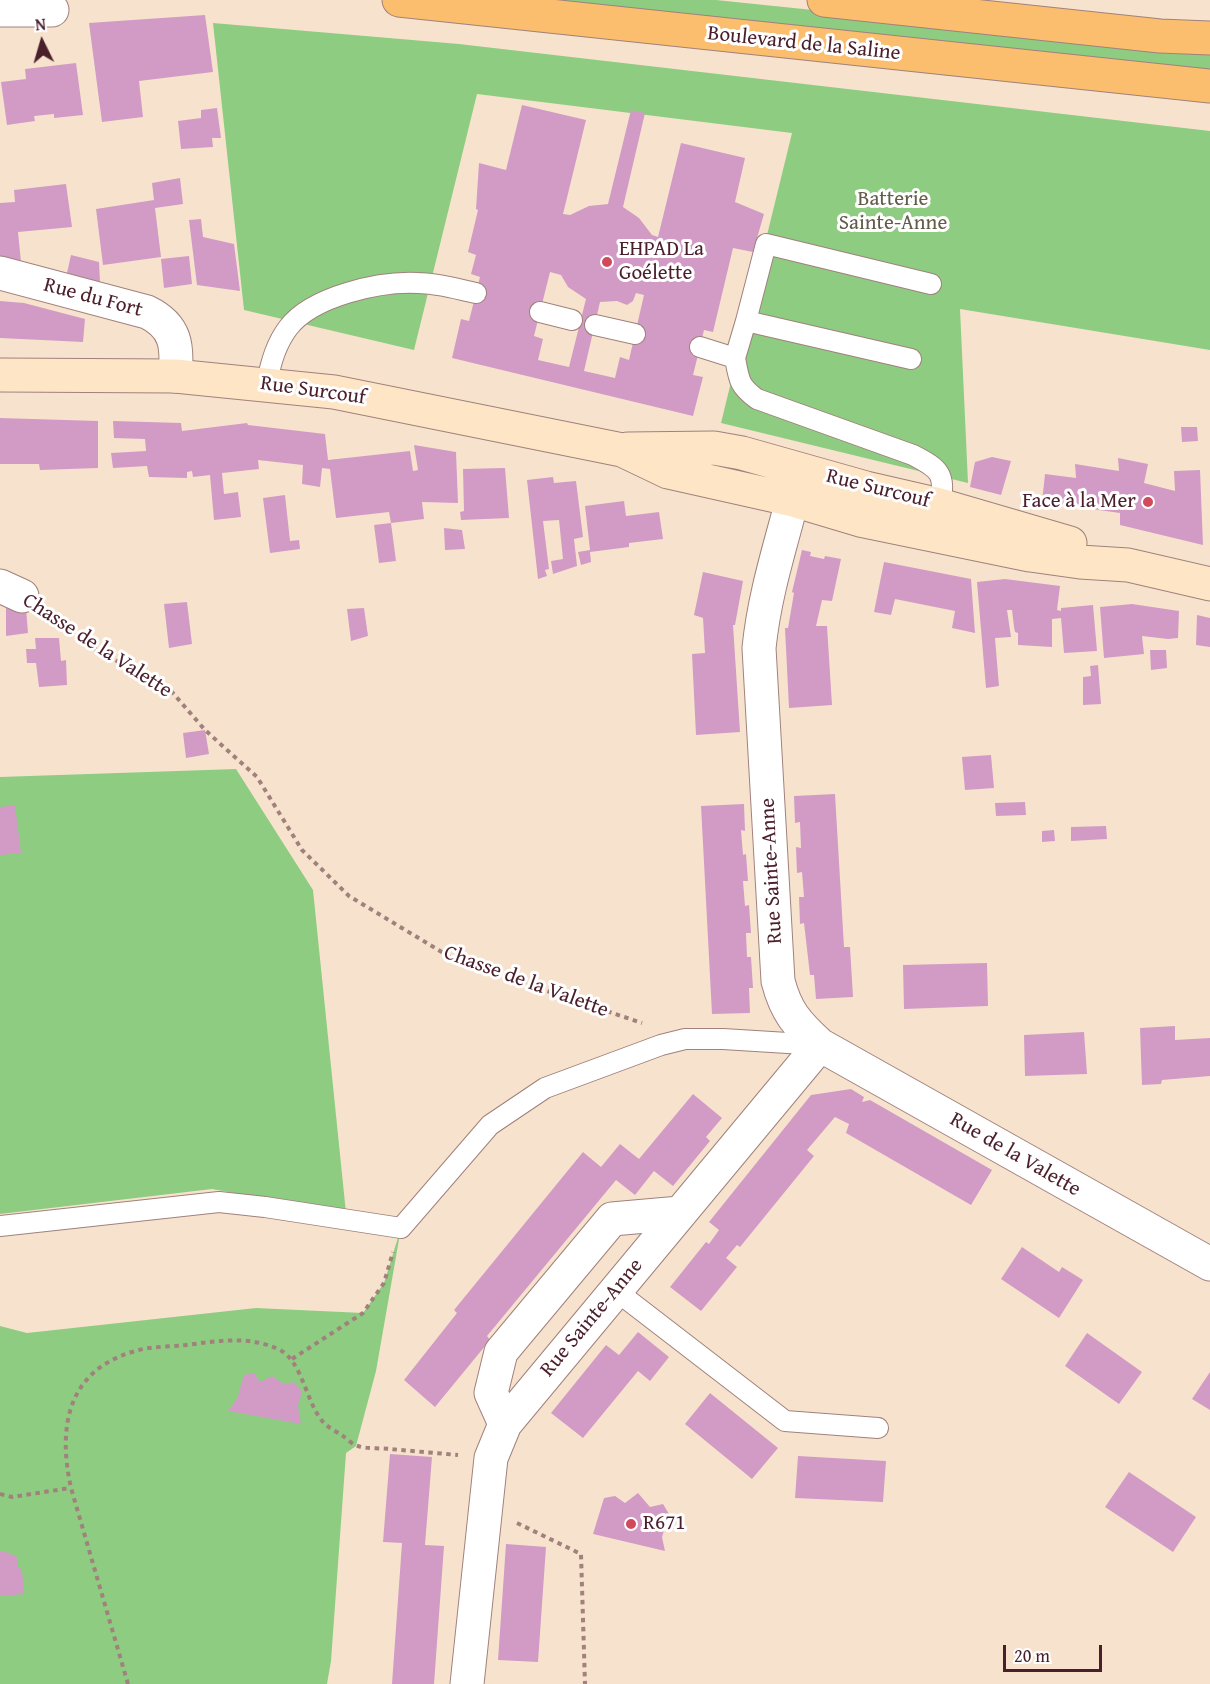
<!DOCTYPE html>
<meta charset="utf-8">
<style>
body{margin:0}
#map{position:relative;width:1210px;height:1684px;overflow:hidden;background:#f7e3cd;font-family:"Gentium Book Plus",serif}
canvas{display:block}
.north{position:absolute;left:12px;top:12px;width:60px;height:60px;-webkit-text-stroke:4px #fff;paint-order:stroke;rotate:355deg;font-size:16px;font-weight:700;line-height:24px;text-align:center;color:#4a1f2b}
.north::after{content:'';display:block;margin:auto;width:21px;height:27px;background:#4a1f2b;clip-path:polygon(50% 0,100% 100%,50% 72%,0 100%)}
.scale{position:absolute;left:1003px;top:1645px;width:99px;height:27px;box-sizing:border-box;border:3px solid #4a1f2b;border-top:0;padding-left:8px;font-size:18px;line-height:21px;white-space:nowrap;color:#4a1f2b;-webkit-text-stroke:4px #fff;paint-order:stroke}
</style>
<div id="map">
<canvas width="1210" height="1684"></canvas>
<div class="north">N</div>
<div class="scale">20 m</div>
</div>
<script>
const context = document.querySelector('canvas').getContext('2d');
context.lineJoin = 'round';
function paint(path, color) { context.fillStyle = color; context.fill(path, 'evenodd'); }
function trace(path, color, width, dash) { context.strokeStyle = color; context.lineWidth = width; context.lineCap = dash ? 'butt' : 'round'; context.setLineDash(dash || []); context.stroke(path); }
function drawText(font, color, halo, rows, align = 'center') {
  context.font = font + ' "Gentium Book Plus",serif'; context.lineWidth = 6; context.setLineDash([]); context.textBaseline = 'middle'; context.strokeStyle = halo; context.fillStyle = color; for (const [text, x, y, turn = 0] of rows) {
    context.save(); context.translate(x, y); context.rotate((+turn || 0) * Math.PI / 180); context.textAlign = isNaN(turn) ? turn : align; if (halo) context.strokeText(text, 0, 0); context.fillText(text, 0, 0); context.restore();
  }
}
const green = new Path2D(`
 M547 0H716L1210 51V70Z
 M213 23 459 44 1210 131V350L960 309 968 483 721 423 792 133 477 94 414 350 244 310Z
 M236 769 313 890 346 1213 212 1189 0 1214V777Z
 M401 1228 376 1371 356 1446 346 1453 331 1661 327 1684H0V1326L27 1333 256 1308 363 1313 384 1283Z`);
const building = new Path2D(`
 M205 15 213 72 139 81 143 117 102 122 89 23Z
 M76 63 83 115 54 118V114L34 116 35 121 7 125 1 82 26 79 25 69Z
 M522 105 586 120 563 214 570 215 589 206 608 204 631 110 645 113 623 207 639 218 652 235 658 237 681 143 745 158 735 202 764 214 753 252 733 248 713 332 704 330 700 347 693 375 703 377 693 416 452 358 461 319 469 321 480 277 471 274 476 255 468 252 478 210 476 209 479 163 506 170ZM550 272 561 275 568 287 586 299 569 367 538 360 543 339 534 336ZM636 293 644 295 629 360 620 357 615 378 584 371 600 302 617 301 627 305 633 301Z
 M217 108 221 138H212L213 147 181 149 178 121 201 118V110Z
 M180 178 183 204 155 208 161 257 103 265 96 209 154 200 152 183Z
 M66 184 72 227 18 232 21 262 0 256V203L15 202 14 190Z
 M201 219 203 237 234 244 240 291 197 285 189 220Z
 M71 255 99 262 100 282 67 273Z
 M189 256 192 284 164 288 161 259Z
 M0 301 24 303 85 319 83 342 0 338Z
 M0 418 98 421V468L40 470 39 464H0Z
 M113 421 181 423 182 431 247 423 248 425 325 434 328 460 410 451 413 471 418 470 414 445 456 452 458 503 422 502 424 519 391 523 389 512 336 518 330 469 322 468 320 487 302 484 303 465 258 460 259 469 222 473 224 494 238 492 241 517 214 520 210 475 193 477 192 471 187 472V478L149 477 147 466 113 468 111 453 146 451 145 439 114 438Z
 M1181 427H1197L1198 441 1182 442Z
 M992 457 1011 461 1001 495 970 487 975 462Z
 M1118 458 1148 464 1144 483 1175 491 1174 471 1200 470 1203 545 1120 525V513L1042 502 1045 474 1076 478 1075 464 1119 471Z
 M505 468 509 518 461 520 460 512 464 511 463 469Z
 M553 477 554 483 576 481 583 537 574 539 577 566 553 574 551 561 563 559 559 520 543 521 549 569 545 570 547 576 538 579 527 480Z
 M285 495 290 541 299 540 300 549 270 553 263 498Z
 M624 501 626 516 659 512 663 539 629 543V547L590 552 591 562 581 565 578 552 590 550 585 506Z
 M391 523 396 561 379 563 374 525Z
 M444 528 462 530 465 549 445 550Z
 M802 550 811 552 810 556 824 559 825 556 841 559 832 601 822 600 816 626H827L832 705 789 708 785 628H788L794 593 792 592Z
 M884 562 971 579 975 633 952 628 955 611 895 599 891 615 874 612Z
 M703 572 743 581 735 625H733L740 732 696 735 692 654 705 653 703 618 694 615Z
 M1005 579 1060 586 1057 610 1061 611V608L1093 605 1097 651 1064 653 1061 618 1052 619V647L1018 645V633L1015 632 1014 627 1012 610H1007L1011 637 995 638 999 686 986 688 977 582Z
 M6 600 26 608 28 633 6 636Z
 M187 602 192 644 169 648 164 604Z
 M1132 604 1179 611 1178 638 1168 639 1142 636 1144 654 1104 658 1100 607Z
 M364 608 368 636 351 641 347 609Z
 M1197 615 1210 618V647L1196 645Z
 M35 638H59L61 661 66 660 67 685 39 687 36 663H27L26 649H36Z
 M1150 650H1166L1167 668 1151 670Z
 M1098 665 1101 704 1083 705V677L1091 676 1090 666Z
 M205 730 209 754 186 758 183 733Z
 M991 755 994 788 965 790 962 757Z
 M835 794 844 947H850L853 997 816 999 814 975H810L804 923 800 924 799 897H804L802 872 797 873 796 847 801 848 800 822 795 823 794 796Z
 M1025 802 1026 815 996 816 995 803Z
 M744 804 745 831 741 830 743 855 746 854 748 881H743L745 906 749 905 751 933H746L747 957H751L753 988H749L750 1013 712 1014 701 806Z
 M15 805 21 853 0 855V807Z
 M1106 826 1107 839 1071 841V827Z
 M1054 830 1055 841 1042 842V831Z
 M987 963 988 1006 904 1009 903 965Z
 M1175 1026V1040L1210 1038V1076L1162 1080 1161 1084 1142 1085 1140 1028Z
 M1084 1032 1087 1074 1025 1076 1024 1035Z
 M851 1089 864 1097 862 1102 870 1100 992 1170 971 1205 846 1133 849 1124 835 1117 807 1150 814 1156 740 1247 737 1245 726 1258 737 1267 701 1311 670 1287 706 1242 709 1244 719 1230 709 1222 811 1095Z
 M693 1094 722 1118 706 1137 710 1141 673 1186 654 1171 635 1195 616 1180 487 1336 490 1340 435 1407 404 1380 457 1313 454 1310 583 1152 601 1167 620 1144 639 1159Z
 M1022 1247 1059 1272 1062 1267 1083 1280 1059 1318 1001 1279Z
 M638 1332 669 1357 650 1381 638 1371 583 1438 551 1413 606 1345 619 1355Z
 M1087 1333 1142 1372 1119 1404 1065 1366Z
 M1210 1372V1410L1192 1399Z
 M254 1373 260 1382 272 1376 284 1384 294 1382 302 1391 298 1406 301 1424 228 1411 237 1399 244 1375Z
 M710 1393 778 1448 752 1479 685 1424Z
 M390 1454 432 1457 425 1545 444 1546 434 1684H392L402 1543 383 1542Z
 M798 1456 886 1461 883 1502 795 1498Z
 M1129 1472 1196 1517 1173 1552 1105 1507Z
 M638 1493 650 1507 663 1504 669 1514 662 1537 665 1551 593 1534 604 1498 615 1496 625 1503Z
 M506 1544 546 1547 538 1662 498 1660Z
 M0 1551H4L17 1557V1566L22 1570 24 1594 0 1596Z`);
const path = new Path2D(`
 M48 616 83 642 172 692 205 730 257 777 302 850 349 896 455 960 642 1023
 M292 1359 363 1313 384 1283 393 1252
 M0 1494 12 1497 70 1488
 M517 1523 581 1554 585 1684
 M128 1684 71 1488C58 1429 66 1372 132 1352 149 1346 169 1347 186 1345 219 1341 249 1335 280 1350 303 1362 306 1404 324 1423 329 1428 337 1432 343 1436 347 1439 353 1445 358 1446 367 1449 380 1448 390 1449 412 1451 435 1453 458 1455`);
const lane = new Path2D(`
 M540 312 572 320
 M746 321 766 244 931 284
 M595 325 635 334
 M700 347 735 358C739 380 739 386 757 399L913 455C940 469 946 474 940 505
 M735 358 746 321 911 359
 M267 384C270 364 276 344 288 328 312 296 380 281 418 283 437 283 457 289 476 293
 M0 1226 219 1202 265 1207 401 1228 490 1125 545 1088 661 1045 685 1039H723L820 1045
 M615 1290 785 1421 878 1428`);
const street = new Path2D(`
 M0 10H52
 M0 273 147 312C176 326 178 346 175 376
 M0 586 22 596
 M820 1045 1210 1264
 M505 1424 491 1393 501 1352 612 1219 680 1213
 M467 1684 491 1458 505 1424 820 1045C797 1024 786 1012 778 981L759 648C765 588 785 532 799 474`);
const secondary = new Path2D(`
 M0 375 175 376 334 392 622 450 668 472 793 500 860 520 1030 555 1080 562 1128 565 1210 584
 M628 449 714 448 742 453 866 488 940 505 1070 543`);
const primary = new Path2D(`
 M399 0 1210 86
 M824 0 1160 36 1210 38`);
const markers = [
 [607,262,6,"#d1495b"],
 [1148,502,6,"#d1495b"],
 [631,1524,6,"#d1495b"]
];
const streetNames = [
 ["Boulevard de la Saline",804,44,6],
 ["Rue du Fort",93,298,15],
 ["Rue Surcouf",313,391,8],
 ["Rue Surcouf",878,489,14],
 ["Chasse de la Valette",97,646,33],
 ["Rue Sainte-Anne",772,871,-93],
 ["Chasse de la Valette",526,982,20],
 ["Rue de la Valette",1015,1155,30],
 ["Rue Sainte-Anne",592,1318,-50]
];
const parkNames = [
 ["Batterie",893,200],
 ["Sainte-Anne",893,224]
];
const poiNames = [
 ["EHPAD La",619,250],
 ["Goélette",619,274],
 ["Face à la Mer",1136,502,"right"],
 ["R671",643,1524]
];
paint(green, '#8ecc82');
paint(building, '#d19bc6');
trace(lane, '#a0817c', 22);
trace(street, '#a0817c', 35);
trace(secondary, '#a0817c', 35);
trace(primary, '#a0817c', 35);
trace(path, '#a0817c', 4, [4.5, 4.5]);
trace(lane, '#fff', 20);
trace(street, '#fff', 33);
trace(secondary, '#fde5c5', 33);
trace(primary, '#fabe6e', 33);
for (const [x, y, r, color] of markers) { const dot = new Path2D(); dot.arc(x, y, r, 0, 2 * Math.PI); context.fillStyle = color; context.fill(dot); trace(dot, '#fff', 2); }
drawText('21px', '#4a1f2b', '#fff', streetNames);
drawText('21px', '#625c49', '#fff', parkNames);
drawText('21px', '#4a1f2b', '#fff', poiNames, 'left');
</script>
